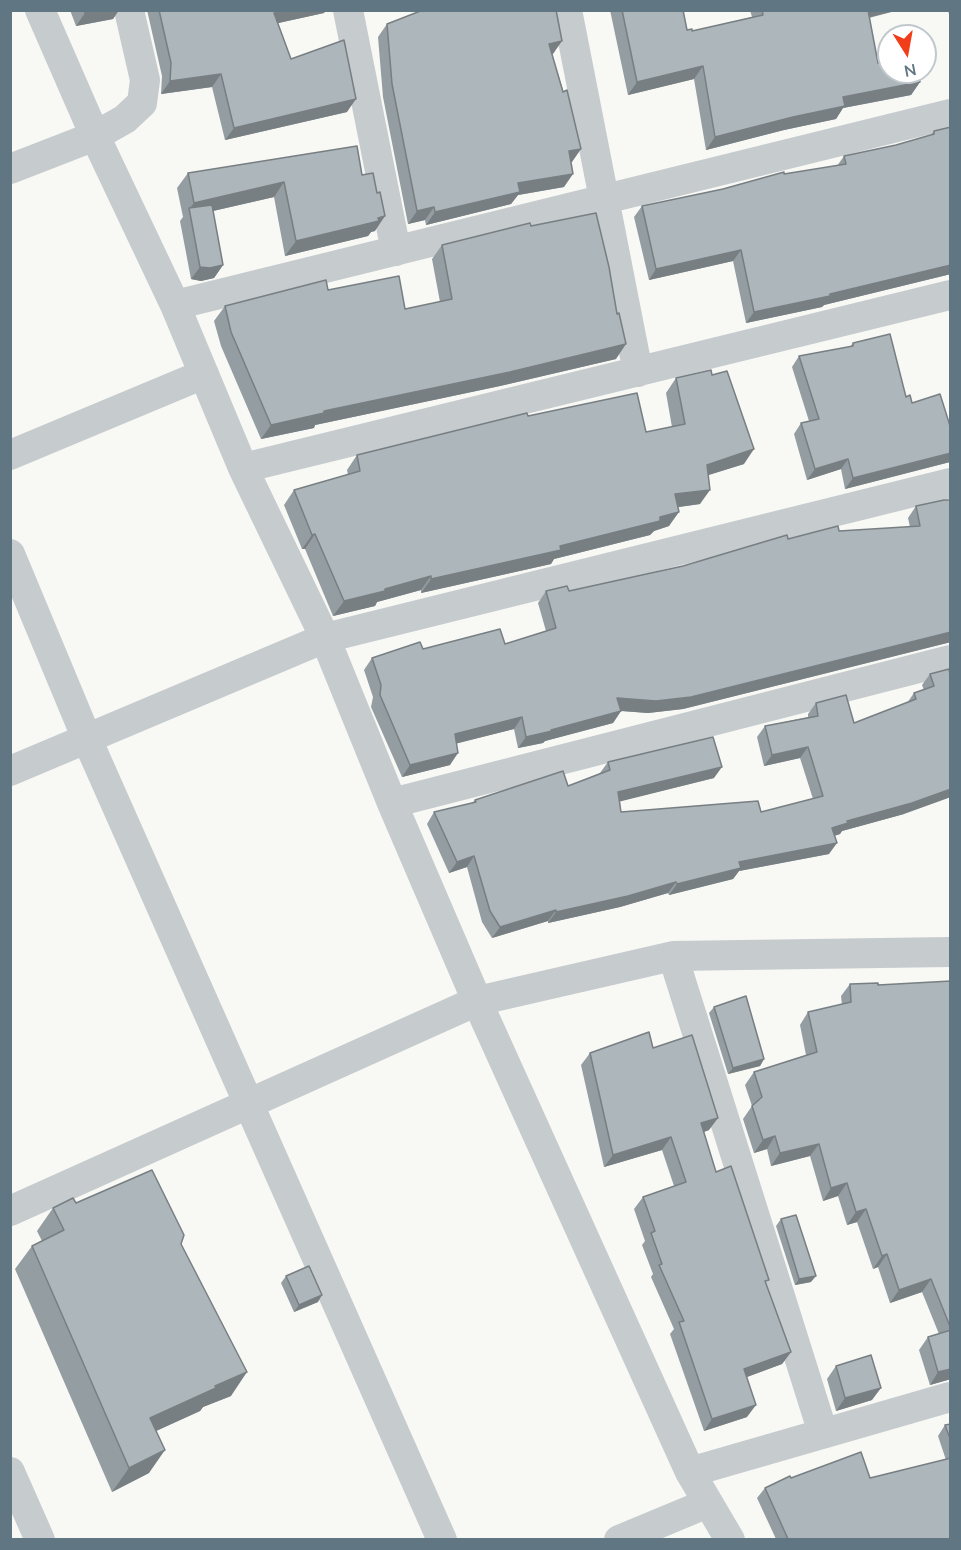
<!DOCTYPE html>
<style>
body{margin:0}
#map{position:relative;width:961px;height:1550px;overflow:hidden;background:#f8f8f5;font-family:"Nunito Sans",sans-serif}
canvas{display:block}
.frame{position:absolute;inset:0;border:12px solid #617683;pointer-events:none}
.north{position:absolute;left:877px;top:24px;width:60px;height:60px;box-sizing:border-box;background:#fff;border:2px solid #c0c8cd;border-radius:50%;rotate:169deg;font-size:16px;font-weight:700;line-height:24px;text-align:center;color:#617683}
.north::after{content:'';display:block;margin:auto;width:21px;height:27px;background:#f23d1b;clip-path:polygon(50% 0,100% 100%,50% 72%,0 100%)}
</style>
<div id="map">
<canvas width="961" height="1550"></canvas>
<div class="frame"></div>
<div class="north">N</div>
</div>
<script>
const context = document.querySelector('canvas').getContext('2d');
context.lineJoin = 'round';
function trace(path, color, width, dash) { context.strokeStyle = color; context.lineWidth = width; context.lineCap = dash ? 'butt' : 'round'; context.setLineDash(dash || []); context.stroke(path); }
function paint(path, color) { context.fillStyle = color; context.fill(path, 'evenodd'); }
const minor = new Path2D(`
 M40 10 95 136 175 305 243 468 325 638 392 803 477 1001 690 1472 730 1540
 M348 10 396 251
 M567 10 638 372
 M10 169 95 136 125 119 142 103 145 80 129 10
 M175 305 950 114
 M10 455 204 374
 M243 468 950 295
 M10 554 87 739 442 1540
 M10 771 325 638 950 483
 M392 803 950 660
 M673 956 823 1433
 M10 1211 477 1001 673 956 950 952
 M10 1472 40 1540
 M690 1472 950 1397
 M619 1540 708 1503`);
const wall = new Path2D(`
 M70 10H119L113 19 76 26Z
 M147 10H326L324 13 278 23 291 59 347 112 225 140 212 87 161 94 162 76Z
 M610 10H683L687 30 692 31 752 17 750 10H899L869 18 878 63 920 82 911 95 843 108 836 119 784 130 706 150 694 79 628 95Z
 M948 10H951V22Z
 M387 24 553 54H552L581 149 571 162 564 187 518 195 511 204 426 225 425 220 408 224 383 97 378 37Z
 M951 127V274L824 305 822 307 746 323 733 261 649 280 634 217 642 206 723 189 784 174 837 166 844 156 896 145 931 135 934 131Z
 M188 173 362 175 375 231 371 232 368 236 285 256 274 197 213 211 223 265 214 278 201 281 191 279 180 221 183 217 177 188Z
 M531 226 616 359 500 386 315 425 314 428 261 439 221 346 214 321 225 306 328 290 405 309 440 302 432 259 442 245Z
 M853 343 912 403 951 429V460L950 462 845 489 841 469 807 480 794 434 801 423 809 421 792 367 799 356 850 347Z
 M676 378 744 464 708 475 700 504 678 507 669 526 654 531 650 535 554 559 551 564 421 593V590L377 602 375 606 333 616 305 549H302L284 505 294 490 348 475 347 470 357 455 528 416 646 432 672 427 666 393Z
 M951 500V642L683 709 648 713 621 711 613 723 545 741 543 743 518 748 514 729 457 743 450 765 402 777 371 707 373 697 364 670 372 658 423 649 505 644 546 631 538 603 546 591H569L683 566 788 539 839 531 910 527 908 518 916 506Z
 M949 669 904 814 842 831 840 834 834 836 829 854 739 871 733 879 669 895 668 893 620 907 548 923V921L492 938 482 922 467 867 449 873 427 824 434 812 472 803 475 800 568 786 600 773 608 762 714 778 620 801 621 812H761L813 799 800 758 764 766 757 737 765 726 808 717V714L816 703 854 723 907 703 914 693 924 690 922 685 930 674Z
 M951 981V1379L930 1385 919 1350 928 1337 939 1334 922 1292 890 1303 878 1267 873 1269 857 1222 847 1225 838 1196 823 1201 810 1156 771 1166 767 1149 754 1153 743 1119 752 1106 745 1085 754 1072 806 1055 800 1025 808 1012 842 1005 841 996 850 984 878 985Z
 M714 1007 764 1059 760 1066 728 1074 709 1013Z
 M653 1048 709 1130 704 1132 716 1172 766 1284 791 1352 782 1364 747 1377V1417L704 1431 670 1334 674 1329 651 1277 653 1274 642 1245 645 1241 634 1209 643 1197 674 1186 662 1150 604 1167 581 1065 590 1053Z
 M76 1203 181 1244 231 1396 203 1407 200 1411 156 1431 149 1473 112 1492 15 1269 32 1246 42 1241 37 1231 53 1208Z
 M781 1219 811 1282 795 1285 776 1226Z
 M286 1276 318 1302 294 1312 281 1283Z
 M836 1366 872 1400 836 1411 827 1379Z
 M951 1424V1539H776L757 1498 765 1488 791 1478H870L946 1460 938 1436 945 1425Z`);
const shadedWall = new Path2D(`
 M99 10H119L113 19 76 26 85 13Z
 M286 10H326L324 13 265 26 274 13Z
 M865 10H899L858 20Z
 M562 41 553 54 540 56 549 44Z
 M703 66 694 79 628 95 637 82Z
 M221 74 212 87 161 94 170 81Z
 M920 82 911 95 843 108 836 119 784 130 706 150 715 137 843 97Z
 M356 99 347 112 225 140 234 128Z
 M581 149 572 162 560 164 569 151Z
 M573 174 564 187 518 195 511 204 426 225 435 212 518 183Z
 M284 182 274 197 191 216 189 209 194 203Z
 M434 207 425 220 408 224 417 211Z
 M385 216 375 231 371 232 368 236 285 256 296 241Z
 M741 250 733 261 649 280 656 269Z
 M223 265 214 278 201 281 191 279 200 267Z
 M951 265V274L824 305 822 307 746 323 754 312Z
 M626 344 616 359 500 386 315 425 314 428 261 439 271 425 324 411Z
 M754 449 744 464 696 479 707 465Z
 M951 453 950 462 845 489 853 478Z
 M848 459 841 469 807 480 815 469Z
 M710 490 700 504 665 509 675 494Z
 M679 512 669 526 654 531 650 535 554 559 551 564 421 593 431 579 560 546Z
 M315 534 305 549H302L312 535Z
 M431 576 421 590 377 602 375 606 333 616 344 601 385 589Z
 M951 632V642L683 709 648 713 609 710 617 698Z
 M621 711 613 723 545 741 543 743 518 748 526 737Z
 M522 717 514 729 447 746 455 734Z
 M808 747 800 758 764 766 772 755Z
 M458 753 450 765 402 777 410 765Z
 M722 767 714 778 610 804 618 792Z
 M951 789V797L904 814 842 831 840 834 824 839 832 828 847 821Z
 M837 843 829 854 739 871 733 879 669 895 677 884 739 862Z
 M474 856 467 867 449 873 457 862Z
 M676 882 668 893 620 907 548 923 556 912Z
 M556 910 548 921 492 938 500 927Z
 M764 1059 760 1066 728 1074 733 1068Z
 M718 1118 709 1130 692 1136 701 1123Z
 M775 1136 767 1149 754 1153 763 1140Z
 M671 1137 662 1150 604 1167 613 1155Z
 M819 1144 810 1156 771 1166 780 1153Z
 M847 1183 838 1196 823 1201 831 1188Z
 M866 1209 857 1222 847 1225 856 1212Z
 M887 1254 878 1267 873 1269 882 1256Z
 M816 1276 811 1282 795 1285 799 1279Z
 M931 1279 922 1292 890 1303 899 1290Z
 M322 1295 318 1302 294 1312 299 1305Z
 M791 1352 782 1364 736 1381 744 1369Z
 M951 1369V1379L930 1385 938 1372Z
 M247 1372 231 1396 203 1407 200 1411 134 1441 150 1418 215 1386Z
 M881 1388 872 1400 836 1411 845 1398Z
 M756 1405 747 1417 704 1431 712 1419Z
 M165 1450 149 1473 112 1492 129 1468Z`);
const building = new Path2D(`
 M84 10H99L85 13Z
 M159 10H286L274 13 291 59 344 40 356 99 234 128 221 74 170 81 171 63Z
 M423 10H556L562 41 549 44 563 92 567 90 581 149 569 151 573 174 518 183 520 192 435 212 434 207 417 211 392 84 387 24Z
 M622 10H683L687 30 692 29V31L763 15 762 10H868L878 63 889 60V72H918L920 82 843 97 845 106 793 117 715 137 703 66 637 82Z
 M951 127V265L830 294V296L754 312 741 250 656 269 642 206 723 189 784 172V174L846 164 844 156 896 145 934 134V131Z
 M357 146 362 175 373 173 377 193 380 192 385 216 378 218 379 221 296 241 284 182 194 203 188 173Z
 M212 205 223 265 210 268 200 267 189 208Z
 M596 213 609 267 617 314 619 313 626 344 510 372 324 411V413L271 425 231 332 225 306 326 280 328 290 399 276 405 309 452 299 442 245 530 223 531 226Z
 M890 334 906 397 910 395 912 403 940 394 951 429V453L853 478 848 459 815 469 801 423 819 419 799 356 853 346V343Z
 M711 370 712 375 727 371 754 449 707 465 710 490 675 494 679 512 660 517V521L560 546 561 550 431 579V576L385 589V591L344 601 315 534 312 535 294 490 360 471 357 455 527 413 528 416 637 393 646 432 685 424 676 378Z
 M944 500H951V632L691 697 656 701 617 698 621 711 551 730 552 731 526 737 522 717 455 734 458 753 410 765 380 695 381 685 372 658 420 642 423 649 500 629 505 644 556 628 546 591 567 586 569 591 683 566 787 535 788 539 838 526 839 531 920 526 916 506Z
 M949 669 951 681V789L912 803 847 821 848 823 832 828 837 843 739 862 741 868 677 884 676 882 628 896 556 912V910L500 927 490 911 474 856 457 862 434 812 476 802 475 800 563 771 568 786 610 770 608 762 713 737 722 767 618 792 621 812 758 801 761 812 823 796 808 747 772 755 765 726 818 716 816 703 846 695 854 723 916 699 914 693 934 686 930 674Z
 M951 981V1329L931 1279 899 1290 887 1254 882 1256 866 1209 856 1212 847 1183 831 1188 819 1144 780 1153 775 1136 763 1140 752 1106 762 1097 754 1072 817 1052 808 1012 851 1002 850 984 878 983V985Z
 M746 996 764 1059 733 1068 714 1007Z
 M649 1032 653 1048 692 1035 718 1118 701 1123 716 1172 731 1166 769 1280 765 1281 791 1352 744 1369 756 1405 712 1419 679 1322 684 1321 659 1265 662 1264 651 1233 655 1231 643 1197 686 1182 671 1137 613 1155 590 1053Z
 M152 1170 184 1235 181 1244 247 1372 215 1386 216 1388 150 1418 165 1450 129 1468 32 1246 64 1230 53 1208 73 1198 76 1203Z
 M796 1215 816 1276 799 1279 781 1219Z
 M309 1266 322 1295 299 1305 286 1276Z
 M951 1330V1369L938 1372 928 1337Z
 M871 1355 881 1388 845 1398 836 1366Z
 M951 1424V1441L945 1425Z
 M861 1452 870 1478 951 1458V1539H788L765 1488 790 1476 791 1478Z`);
trace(minor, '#c6cbce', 30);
paint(wall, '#949da1');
paint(shadedWall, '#787f83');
paint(building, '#acb6bb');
trace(building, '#787f83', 1.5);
</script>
